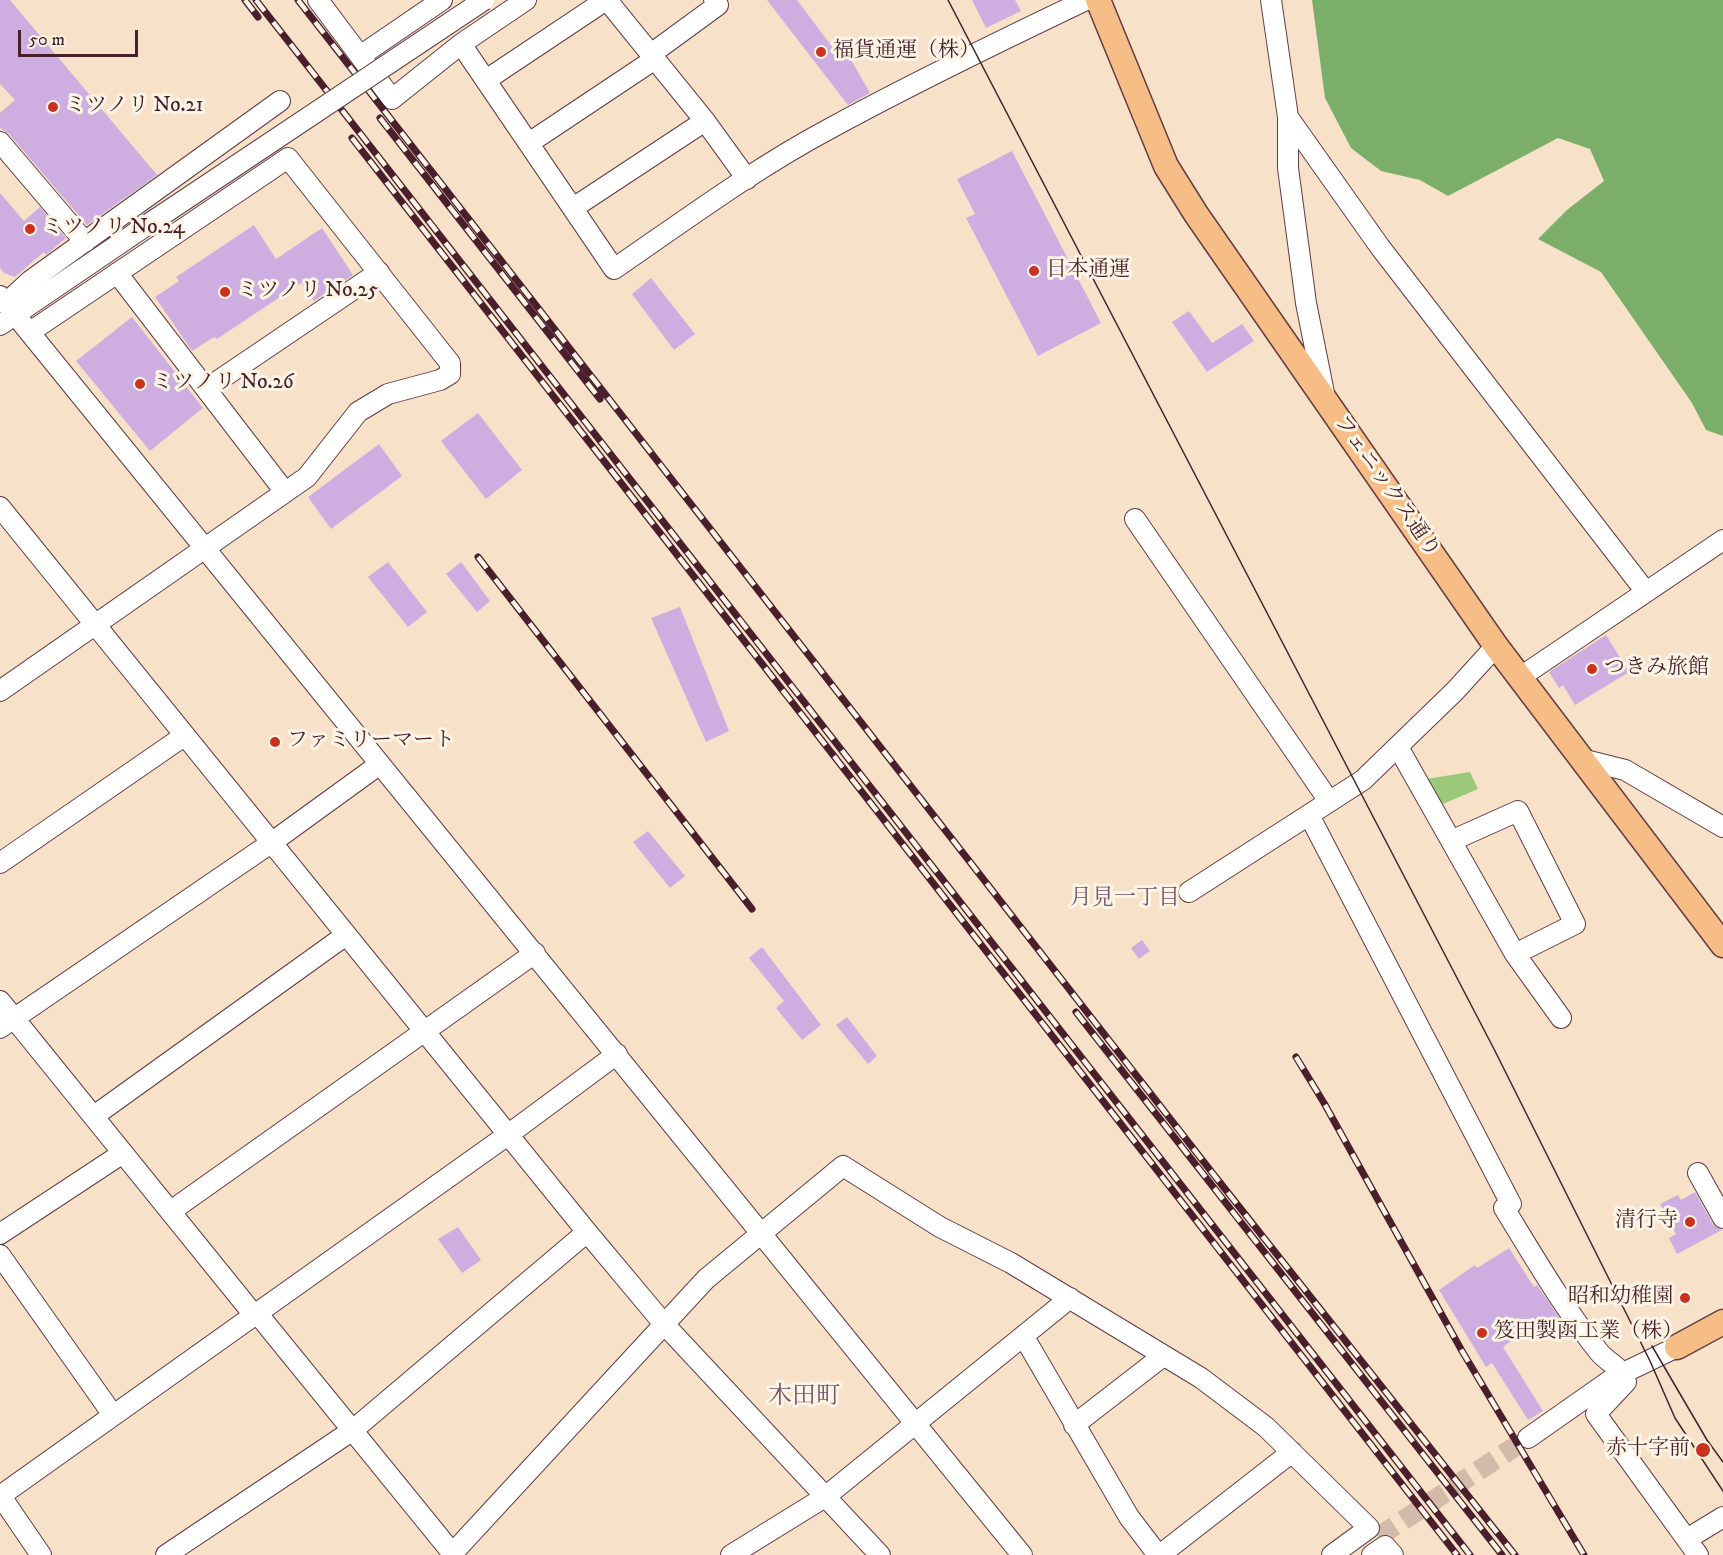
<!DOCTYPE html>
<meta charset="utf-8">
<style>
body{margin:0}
#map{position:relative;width:1723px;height:1555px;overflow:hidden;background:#f7e2c9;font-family:"IM FELL DW Pica",serif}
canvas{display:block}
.scale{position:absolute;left:18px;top:30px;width:120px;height:27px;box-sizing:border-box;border:3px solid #4a1f2b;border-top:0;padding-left:8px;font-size:18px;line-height:21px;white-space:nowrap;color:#4a1f2b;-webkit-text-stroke:4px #fcf5e5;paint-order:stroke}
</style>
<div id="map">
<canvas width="1723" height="1555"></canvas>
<div class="scale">50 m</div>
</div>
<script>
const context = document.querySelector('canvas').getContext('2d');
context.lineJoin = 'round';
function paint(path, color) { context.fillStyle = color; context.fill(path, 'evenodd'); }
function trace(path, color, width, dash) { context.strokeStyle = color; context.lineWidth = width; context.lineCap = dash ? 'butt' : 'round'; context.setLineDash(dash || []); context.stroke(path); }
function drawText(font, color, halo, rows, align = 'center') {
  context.font = font + ' "IM FELL DW Pica","Noto Serif JP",serif'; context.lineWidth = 6; context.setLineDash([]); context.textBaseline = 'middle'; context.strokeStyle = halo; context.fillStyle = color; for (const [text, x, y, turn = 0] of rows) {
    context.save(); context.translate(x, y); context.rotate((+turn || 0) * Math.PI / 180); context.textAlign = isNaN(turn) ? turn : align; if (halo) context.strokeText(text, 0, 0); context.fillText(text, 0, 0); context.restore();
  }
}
const green = new Path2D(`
 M1470 772 1478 789 1436 807 1420 780Z`);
const forest = new Path2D(`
 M1312 0H1723V436L1706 430 1692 403 1601 272 1538 239 1567 210 1604 181 1590 149 1558 138 1448 196 1420 180 1381 171 1351 148 1325 98Z`);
const building = new Path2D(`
 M0 0H10L157 175 87 225 9 134 0 128V113L15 100 0 84Z
 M767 0H797L842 60 850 58 870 93 848 105Z
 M972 0H1015L1021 11 986 28Z
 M1012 151 1101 323 1038 356 966 218 975 214 957 179Z
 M0 193 24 221 40 207 66 238 46 255 44 252 15 277 4 273 0 268Z
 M254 225 276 259 322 228 353 275 314 301 301 283 217 339 214 337 192 351 155 297 179 281 176 277Z
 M651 278 695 334 674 350 632 294Z
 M1189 311 1212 343 1242 324 1254 341 1207 372 1172 322Z
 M132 317 203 408 150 451 76 361Z
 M478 413 522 470 486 499 441 441Z
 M379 444 402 476 331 529 308 497Z
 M388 562 427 612 408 627 368 577Z
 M461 562 490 601 477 612 446 574Z
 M680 607 729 731 706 742 651 618Z
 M1606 635 1629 672 1575 705 1563 685 1559 688 1549 672Z
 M648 831 685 876 670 888 633 842Z
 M1142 940 1150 951 1139 959 1131 948Z
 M762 947 821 1025 802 1040 776 1008 784 1001 749 958Z
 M847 1017 877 1056 868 1064 836 1025Z
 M1695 1192 1713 1224 1722 1230 1677 1254 1669 1238 1676 1234 1660 1204 1678 1195 1681 1200Z
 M458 1227 481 1260 462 1273 438 1239Z
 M1509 1248 1534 1287 1537 1285 1566 1327 1551 1338 1539 1320 1503 1347 1543 1411 1528 1420 1492 1363 1486 1367 1439 1290 1475 1265 1477 1268Z`);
const minorTunnel = new Path2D(`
 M1378 1537 1528 1438`);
const minor = new Path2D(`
 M318 0 360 56 442 0
 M607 0 705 121 747 179
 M1271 0 1288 117V168L1306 303 1325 398
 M461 44 614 269C684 221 754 169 829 129 913 83 1000 41 1086 0
 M651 54 718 5 714 0
 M360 56 392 99 461 44 526 0
 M486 80 606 0
 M1288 117 1380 247 1646 592
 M0 142 85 242
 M529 143 655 59
 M573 208 705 121
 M117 273 285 492
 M0 296 1022 1555
 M6 303 30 281 280 101
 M0 325 150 223
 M206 389 379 272
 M0 507 587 1232 664 1324 880 1555
 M1135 519 1329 801
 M1519 678 1723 540
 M0 691 307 477 358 412 388 394 440 380 450 374V363L446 358 288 158 30 332
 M1398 747 1515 954 1561 1018
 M1581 759 1625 770 1723 827
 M1309 815 1511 1204 1504 1208C1534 1257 1563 1307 1599 1352 1608 1363 1622 1367 1626 1382L1596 1414 1698 1555
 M1451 841 1518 811 1575 924 1515 954
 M0 863 184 736
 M1189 892 1363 780 1455 691 1496 646
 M0 1001 254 1315
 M0 1028 271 843 380 764
 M94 1116 346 935
 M1698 1173 1723 1218
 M171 1211 535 953
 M0 1234 123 1153
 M0 1255 113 1415
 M257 1313 453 1554
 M1024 1337 1129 1517 1158 1555
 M1074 1425 1163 1356
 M1528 1438 1615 1377 1677 1347
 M0 1495 41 1555
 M0 1496 509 1134 617 1054
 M1687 1539 1723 1517
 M166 1555 353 1430 587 1232
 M451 1555 706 1279 843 1166 940 1227 1011 1263 1201 1378 1266 1427 1369 1528 1332 1555
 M731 1555 825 1497 1070 1298
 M1160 1555 1292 1452
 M1372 1555 1385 1546 1393 1555`);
const major = new Path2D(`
 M1098 0 1166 166 1196 214 1496 646 1723 945
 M1677 1347 1723 1322`);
const tram = new Path2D(`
 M948 0 1494 1049 1650 1361 1675 1418 1723 1491
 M1652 1346 1707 1440 1723 1462`);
const rail = new Path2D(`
 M245 0 258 17
 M256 0 1470 1555
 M298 0 1214 1175 1515 1555
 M380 118 600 399
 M352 138 1457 1555
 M478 557 752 909
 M1076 1012 1502 1555
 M1296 1057 1324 1103 1462 1351 1584 1555`);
const minorBridge = new Path2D(`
 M150 223 484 0`);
const markers = [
 [821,52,6,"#c8321e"],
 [53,107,6,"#c8321e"],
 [30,229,6,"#c8321e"],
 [1034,271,6,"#c8321e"],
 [225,292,6,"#c8321e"],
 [140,384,6,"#c8321e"],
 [1592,669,6,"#c8321e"],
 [275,742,6,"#c8321e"],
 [1690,1222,6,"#c8321e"],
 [1685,1298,6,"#c8321e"],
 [1482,1333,6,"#c8321e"],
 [1703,1450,8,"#c8321e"]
];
const poiNames = [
 ["福貨通運（株）",833,52],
 ["ミツノリ No.21",65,107],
 ["ミツノリ No.24",42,229],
 ["日本通運",1046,271],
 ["ミツノリ No.25",237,292],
 ["ミツノリ No.26",152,384],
 ["つきみ旅館",1604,669],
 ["ファミリーマート",287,742],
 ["清行寺",1678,1222,"right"],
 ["昭和幼稚園",1673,1298,"right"],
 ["笈田製函工業（株）",1494,1333],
 ["赤十字前",1690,1450,"right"]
];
const streetNames = [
 ["フェニックス通り",1386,487,55]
];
const neighbourhoodNames = [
 ["月見一丁目",1125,899]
];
const quarterNames = [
 ["木田町",804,1398]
];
paint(green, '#9aca79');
paint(forest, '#7bae69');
paint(building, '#ceaee1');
trace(minorTunnel, '#d4bba9', 20, [20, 10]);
trace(minor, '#643c43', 22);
trace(major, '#643c43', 27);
trace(minor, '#fff', 20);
trace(major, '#f6be86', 24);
trace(tram, '#4a1f2b', 1.5);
trace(rail, '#4a1f2b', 7);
trace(rail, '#fcf5e5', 4.5, [14]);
trace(minorBridge, '#643c43', 22, []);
trace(minorBridge, '#fff', 20);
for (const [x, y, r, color] of markers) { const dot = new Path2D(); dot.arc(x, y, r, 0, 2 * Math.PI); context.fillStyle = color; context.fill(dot); trace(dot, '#fcf5e5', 2); }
drawText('21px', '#4a1f2b', '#fcf5e5', poiNames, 'left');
drawText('21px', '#4a1f2b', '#fcf5e5', streetNames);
drawText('22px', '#78516b', '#fcf5e5', neighbourhoodNames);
drawText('24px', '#78516b', '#fcf5e5', quarterNames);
</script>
